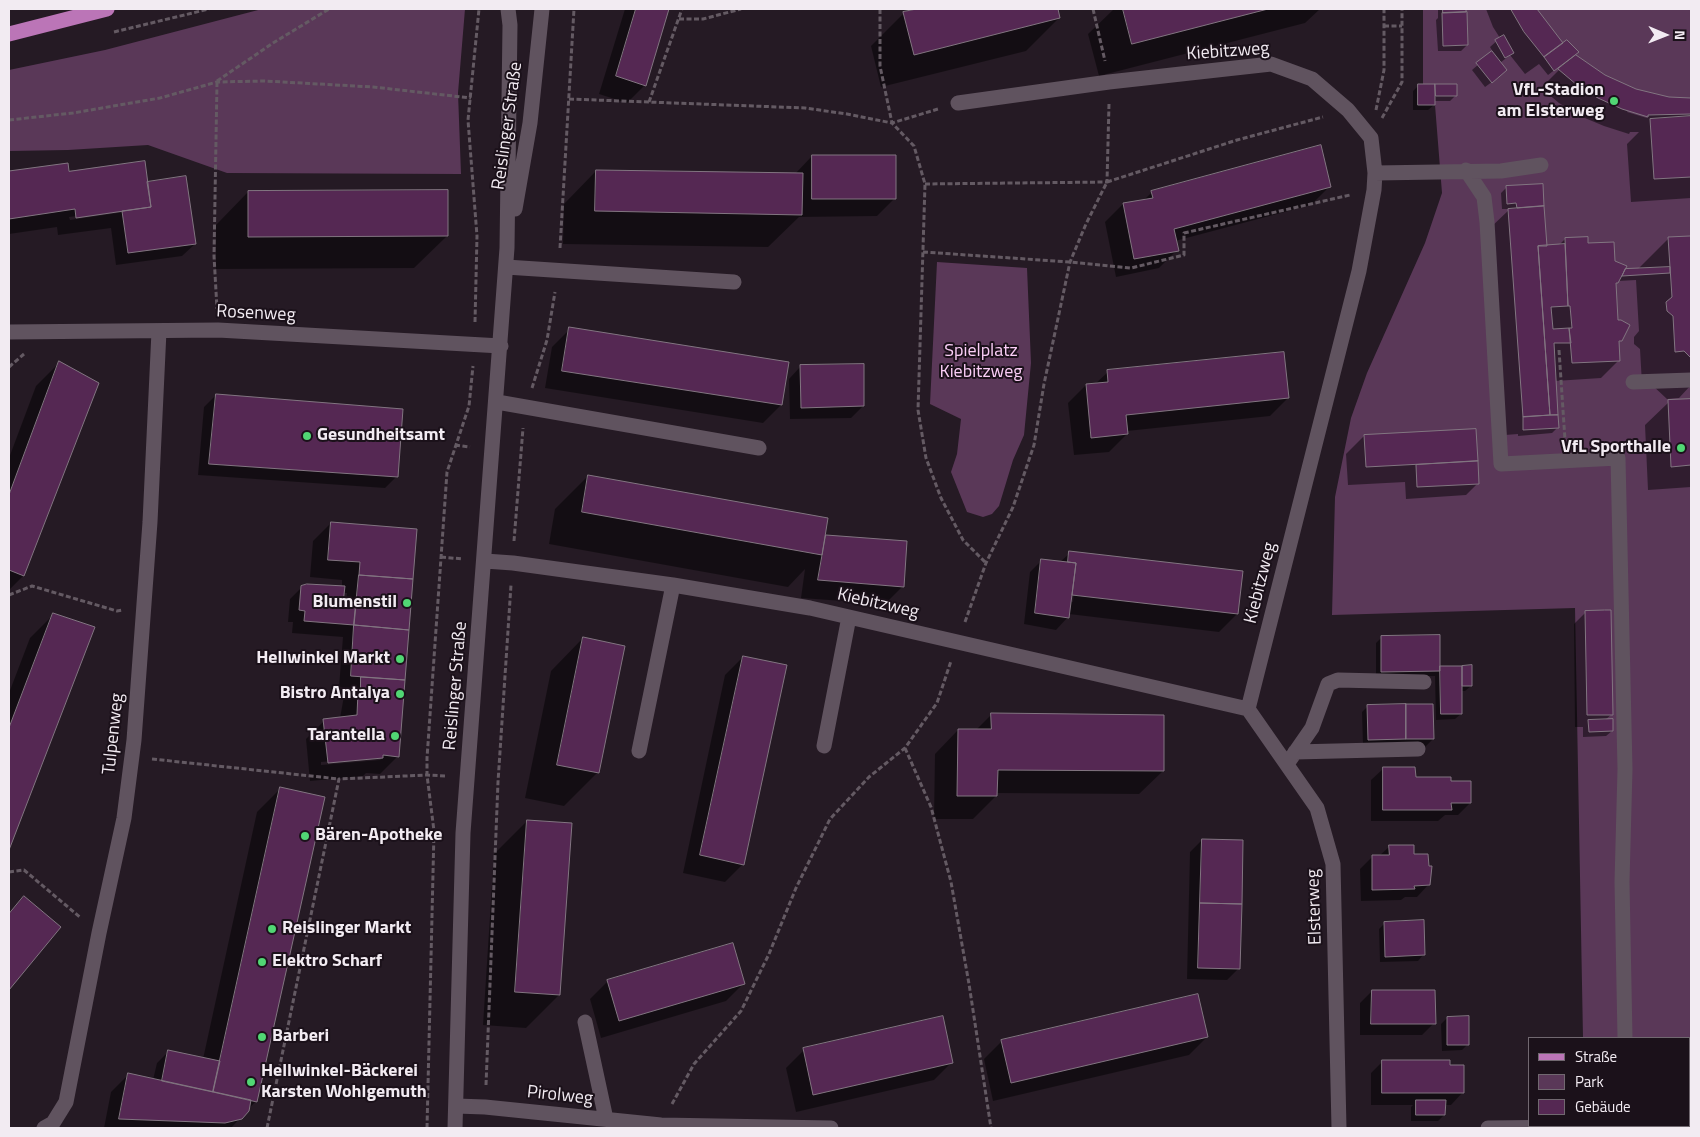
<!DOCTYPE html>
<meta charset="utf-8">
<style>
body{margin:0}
#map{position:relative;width:1700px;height:1137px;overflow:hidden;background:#251a24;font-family:"Titillium Web",sans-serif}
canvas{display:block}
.frame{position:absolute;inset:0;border:10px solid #f2ebf2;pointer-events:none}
.legend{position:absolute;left:1528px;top:1037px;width:162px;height:90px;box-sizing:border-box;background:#1b111a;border:1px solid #716870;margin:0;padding:6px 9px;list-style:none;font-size:15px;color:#f2ebf2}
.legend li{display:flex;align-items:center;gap:10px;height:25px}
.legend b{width:25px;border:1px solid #716870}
.north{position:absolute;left:1640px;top:10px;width:50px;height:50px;-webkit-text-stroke:4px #1b111a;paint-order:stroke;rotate:91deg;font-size:14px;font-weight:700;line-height:20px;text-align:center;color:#f2ebf2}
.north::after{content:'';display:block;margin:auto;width:18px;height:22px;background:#f2ebf2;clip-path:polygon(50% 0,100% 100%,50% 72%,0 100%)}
</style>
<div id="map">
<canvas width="1700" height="1137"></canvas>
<div class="frame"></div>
<ul class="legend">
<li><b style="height:6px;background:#bb75b7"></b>Straße</li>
<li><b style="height:14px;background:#5a3858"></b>Park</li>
<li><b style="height:14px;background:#552853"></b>Gebäude</li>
</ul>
<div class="north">N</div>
</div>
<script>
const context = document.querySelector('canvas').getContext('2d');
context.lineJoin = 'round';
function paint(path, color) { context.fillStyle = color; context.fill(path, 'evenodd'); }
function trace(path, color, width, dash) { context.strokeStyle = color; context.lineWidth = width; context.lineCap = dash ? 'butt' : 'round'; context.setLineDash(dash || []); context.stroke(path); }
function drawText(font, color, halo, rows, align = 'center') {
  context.font = font + ' "Titillium Web",sans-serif'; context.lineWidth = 4; context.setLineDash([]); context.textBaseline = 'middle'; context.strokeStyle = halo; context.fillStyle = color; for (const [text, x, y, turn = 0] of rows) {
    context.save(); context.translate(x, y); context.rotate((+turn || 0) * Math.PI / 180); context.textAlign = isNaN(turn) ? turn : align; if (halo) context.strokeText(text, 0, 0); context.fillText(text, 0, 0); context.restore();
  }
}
const green = new Path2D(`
 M262 9H465L458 93 461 174 227 173 148 145 68 150 9 151V70L105 50Z
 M1423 9H1691V1128H1585V1126H1689V1038H1583L1575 608 1332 615 1335 497 1351 418 1367 373 1425 243 1442 193 1435 105H1418V84H1423Z
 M937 262 1027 268 1031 363 1024 435 1013 460 999 506 992 514 983 517 967 512 951 472 957 454 961 419 930 404Z`);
const shadow = new Path2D(`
 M625 9H668L645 85 627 103 599 94Z
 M923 9H1056L1059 18 1026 51 881 87 871 46 904 13Z
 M1114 9H1320L1305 23 1099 76 1088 34Z
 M1438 9H1465L1467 45 1461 51H1438L1436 20 1438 18Z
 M1486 9H1536L1561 43 1574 55 1597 71 1620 84 1644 93 1669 99H1691V198L1631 202 1627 144 1639 132H1630L1629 134 1604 126 1580 116 1559 103 1541 88 1562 67 1561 65 1548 75 1539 64 1525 74 1510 55 1500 63V76L1485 87 1472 70 1493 52 1490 47 1500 38 1493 27ZM1628 110 1634 111 1649 116 1647 118 1627 112Z
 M1419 85H1456V95L1450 101H1434V105L1428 110H1413V91Z
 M812 156 895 198 877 216 799 217 768 247 563 244 564 204 596 171 795 174Z
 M67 165 68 173 147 183 195 244 182 256 116 265 111 228 58 235 57 227 9 234V173ZM131 209V211L70 220 69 217Z
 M1542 185 1546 245 1544 247 1558 246 1565 239 1587 244 1614 262 1621 274 1626 270H1637L1669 238 1689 237 1691 235V385L1679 398 1667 399 1651 384H1642L1640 349 1634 344V337L1639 331 1636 280 1618 281 1615 284 1617 321 1621 340 1618 343 1619 360 1601 378 1555 381 1557 428 1552 433 1518 436V434L1505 435 1490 228 1510 209H1502L1501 193 1507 187Z
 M1329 187 1311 205 1175 241 1177 250 1159 268 1116 277 1105 222 1123 204 1143 201 1152 192Z
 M248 192 447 236 414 268 216 269V225Z
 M570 329 781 405 763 423 545 388 552 347Z
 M59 363 23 576 9 590V458L36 386Z
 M801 366 863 406 851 418 790 419 789 379Z
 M1108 372 1288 398 1270 416 1127 431V434L1109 452 1074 455 1068 403 1086 385 1095 384Z
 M216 395 397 476 385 488 198 475 204 407Z
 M1691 401V487L1648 490 1645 425 1669 402Z
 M1475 431 1478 483 1466 495 1406 499 1405 482 1348 485 1346 454 1364 436Z
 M588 476 823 539 826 536 903 586 885 604 801 598 805 569 788 587 549 544 555 509Z
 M331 523 416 530 398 756 380 774 366 773 363 776 310 781 306 739 324 721 340 718 344 696 351 688 339 687 343 637 292 633 293 622H288L290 599 302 587H342V580L310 577 313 541ZM343 593H347L346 605 342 604ZM383 757 380 760 321 765V762Z
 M1070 553 1237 614 1219 632 1069 614 1068 617 1056 630 1024 624 1030 572 1042 560 1060 562ZM1073 572H1076L1073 602 1070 601Z
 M1586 612 1612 714 1605 720 1612 731 1606 736 1583 737V727H1575L1574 624Z
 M54 614 94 628 9 847V693L30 638Z
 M1382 637 1439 667H1470L1471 686 1465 691H1461V714L1455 719 1436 720 1435 676 1376 677V643Z
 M583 638 597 773 564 806 525 798 551 671Z
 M743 657V864L725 882 683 873 725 675Z
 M1368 706 1433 739 1421 751 1363 745 1362 712Z
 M992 714 1163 771 1139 794 996 793V796L973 819H934L935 754 958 730H976Z
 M1384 768 1414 778 1450 783 1470 803 1458 815H1445L1438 821H1371V780Z
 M281 788 256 1101 231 1128H104L111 1092 129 1074 153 1080 157 1063 169 1051 203 1059 257 812Z
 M527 821 559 995 526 1028 483 1025 494 854Z
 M1202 840 1239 968 1227 980 1187 979 1190 852Z
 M1389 847 1413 856 1429 884 1417 897H1405L1401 900 1361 901 1360 869 1372 857 1379 856Z
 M24 898 59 927 9 988V913Z
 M1385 923 1423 955 1418 961 1380 962 1379 929Z
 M608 981 744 983 726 1001 601 1038 590 999Z
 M1372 991 1434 1023 1422 1035H1360V1003Z
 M1447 1018 1467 1045 1462 1050 1442 1051 1441 1024Z
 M1207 1037 1189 1055 993 1101 984 1059 1002 1041Z
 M804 1050 952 1062 934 1080 796 1112 786 1068Z
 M1383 1061 1449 1066 1463 1092 1451 1105H1444V1115L1438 1121H1411V1107L1413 1105H1371V1073Z`);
const building = new Path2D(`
 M636 9H669L646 86 616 76Z
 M917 9H1058L1060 18 914 55 903 12Z
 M1123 9H1268L1132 44Z
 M1443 9H1466V12L1443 13Z
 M1511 9H1537L1563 43 1544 57 1524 32Z
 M1467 12 1468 45 1443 46 1442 13Z
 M1504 35 1514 53 1505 58 1495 40Z
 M1567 40 1579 52 1554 71 1544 57Z
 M1492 51 1507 70 1492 83 1476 63Z
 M1576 55 1605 75 1636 89 1669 97 1691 98V114L1648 115V117L1622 109 1598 98 1577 85 1558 69Z
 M1418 84H1435V105H1418Z
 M1435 84H1457V96H1436Z
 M1691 116V177L1654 179 1650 119Z
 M1321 145 1331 187 1174 229 1179 251 1134 259 1123 203 1153 198 1151 191Z
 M812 155H896V199H812Z
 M145 161 151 207 76 218 75 209 9 219V171L68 163 69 171Z
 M596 170 803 173 802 215 595 211Z
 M186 176 196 244 128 253 122 211 151 207 147 182Z
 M1543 184 1544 206 1517 208 1516 203 1507 204 1506 186Z
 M448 190V236L248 237V191Z
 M1544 206 1547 246H1538L1550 415 1523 417 1508 209Z
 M1691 234V358L1684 351 1675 352 1673 316 1667 311 1666 302 1672 297 1668 237 1690 236Z
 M1588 237V243L1614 242 1615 261 1627 266 1618 283H1616L1618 320H1621L1630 325 1622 341H1619L1620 361 1572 363 1569 328H1572L1570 306H1568L1565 238Z
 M1565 244 1568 306 1551 307 1553 329 1569 328 1571 343H1554L1558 415H1550L1538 246Z
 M1670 267V273L1622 276 1625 269Z
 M569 327 789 362 782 405 562 371Z
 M1284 352 1289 398 1126 415 1128 434 1091 438 1086 384 1108 382 1107 370Z
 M59 361 99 383 24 576 9 570V495Z
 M864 364V406L801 408 800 365Z
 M216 394 403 409 398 477 209 464Z
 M1691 399V465L1671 467 1668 400Z
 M1558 415 1559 428 1523 430V417Z
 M1476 429 1478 461 1366 467 1364 435Z
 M1478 461 1479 484 1417 487 1416 465Z
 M588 475 828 518 822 555 582 512Z
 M331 522 417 529 413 579 359 575 360 562 328 560Z
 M826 535 907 541 904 587 818 580Z
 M1069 551 1243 571 1238 614 1072 595 1076 563 1068 562Z
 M1041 559 1076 563 1069 618 1035 613Z
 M359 575 413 579 409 630 354 625Z
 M307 584 345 586 343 603 356 604 354 625 304 621 305 611 299 610 301 586Z
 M1605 610H1611L1613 715H1587L1585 611Z
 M53 613 95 627 9 850V728Z
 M354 625 409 630 405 680 351 676Z
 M1440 635V671L1381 672V636Z
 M583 637 625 646 599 773 557 765Z
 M743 656 787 665 744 865 700 855Z
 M1472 665V686H1462V666Z
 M1440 666H1462V714H1441Z
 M361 677 405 680 399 757 383 755V758L328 763 323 719 357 715 358 692H360Z
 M1406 704V739L1368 740 1367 705Z
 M1406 704H1433L1434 739H1406Z
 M991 713 1164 715V771L998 770 997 796H957L958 729H991Z
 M1613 719V731L1589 732 1588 720Z
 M1383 767H1415L1416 777H1451V781H1471V803H1451L1452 810H1383Z
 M280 787 325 797 257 1102 213 1092Z
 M527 820 572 823 560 995 515 992Z
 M1202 839 1243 840 1242 904 1200 903Z
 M1389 845H1414V854H1428L1429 866H1432L1430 885 1414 886 1415 889 1372 890V855H1389Z
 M24 896 61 927 9 990V914Z
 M1200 903 1242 904 1240 969 1198 968Z
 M1424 920 1425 955 1385 957 1384 922Z
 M733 943 745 984 619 1021 607 980Z
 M1372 990H1435L1436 1024H1371Z
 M1198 994 1208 1037 1011 1083 1001 1040Z
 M943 1016 953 1063 813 1095 803 1048Z
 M1469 1016V1045H1447V1017Z
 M168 1050 220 1061 213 1092 162 1081Z
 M1382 1060H1450V1065H1464V1093H1382Z
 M128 1073 251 1100 249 1111 242 1119 225 1123 119 1119Z
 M1416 1100H1446L1445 1115H1416Z`);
const path = new Path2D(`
 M880 9V66L892 123 914 146 925 184 918 410 926 458 941 498 963 540 986 563
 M1093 9 1105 61
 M679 19H703L741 9
 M1384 26H1402
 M114 32 209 9
 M217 81 273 43 329 9
 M217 82 214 256 217 309
 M569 99 805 108 847 114 892 123 938 109
 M649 102 682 9
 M1376 110 1384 70V9
 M1382 118 1402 82V9
 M9 120 73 113 160 98 217 82 265 81 373 87 471 98
 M925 184 1107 182 1109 104
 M560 248 574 9
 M923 252 1070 262 1131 268 1184 255V233L1350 195
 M475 322 477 236 468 120 479 9
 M1559 350 1565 440
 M9 367 24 354
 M532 388 547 340 555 292
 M455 445 470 447
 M514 541 523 428
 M441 557 463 559
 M9 595 32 586 117 611 123 610
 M965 622 986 563 1013 507 1034 445 1044 384 1070 262 1086 224 1107 182 1237 140 1323 117
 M905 748 931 807 951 882 969 984 991 1128
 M152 759 339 779
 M9 872 24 870 81 918
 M486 1085 498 782 511 585
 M672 1104 694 1064 741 1011 769 954 796 888 830 819 869 777 905 748 937 703 951 661
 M267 1128 339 779 427 775 445 776
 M427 1128 434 831 427 775V758L447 472 469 406 473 366`);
const minor = new Path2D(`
 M958 103 1109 82 1271 64 1312 79 1348 110 1371 138 1375 173 1374 190 1359 271 1248 709
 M1466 170 1484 197 1487 222 1501 464 1618 458 1625 769 1622 882 1625 1038
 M1375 173 1501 171 1541 165
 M515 209 530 123 542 9
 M506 267 734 282
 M9 332 218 330 501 346
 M1633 382 1691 380
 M497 402 759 448
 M485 561 513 563 673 585 810 608 1248 709
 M1248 709 1317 808 1333 864 1339 1128
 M824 746 849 617
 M639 751 673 585
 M1295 752 1418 749
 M1287 764 1312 728 1328 684 1338 680 1424 682
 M585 1022 606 1119
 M456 1106 485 1107 661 1125 831 1128
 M1627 1126V1128
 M44 1128 53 1123 66 1102 99 933 124 818 134 740 150 522 159 331
 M455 1128 463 833 507 248 510 25 508 9
 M1488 1128 1575 1127`);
const major = new Path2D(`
 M9 34 107 9`);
const markers = [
 [1614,101,5,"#51d674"],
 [307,436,5,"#51d674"],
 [1681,448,5,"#51d674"],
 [407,603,5,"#51d674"],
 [400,659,5,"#51d674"],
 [400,694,5,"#51d674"],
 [395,736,5,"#51d674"],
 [305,836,5,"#51d674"],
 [272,929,5,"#51d674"],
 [262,962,5,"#51d674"],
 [262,1037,5,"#51d674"],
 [251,1082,5,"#51d674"]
];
const streetNames = [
 ["Kiebitzweg",1228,52,-4],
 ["Reislinger Straße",508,126,-82],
 ["Rosenweg",256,314,3],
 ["Kiebitzweg",1261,583,-76],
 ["Kiebitzweg",878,604,13],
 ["Reislinger Straße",456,686,-85],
 ["Tulpenweg",114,734,-84],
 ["Elsterweg",1315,907,-92],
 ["Pirolweg",560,1096,6]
];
const poiNames = [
 ["VfL-Stadion",1604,91],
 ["am Elsterweg",1604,112],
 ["Gesundheitsamt",317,436,"left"],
 ["VfL Sporthalle",1671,448],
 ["Blumenstil",397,603],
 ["Hellwinkel Markt",390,659],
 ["Bistro Antalya",390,694],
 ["Tarantella",385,736],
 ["Bären-Apotheke",315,836,"left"],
 ["Reislinger Markt",282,929,"left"],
 ["Elektro Scharf",272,962,"left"],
 ["Barberi",272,1037,"left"],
 ["Hellwinkel-Bäckerei",261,1072,"left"],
 ["Karsten Wohlgemuth",261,1093,"left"]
];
const parkNames = [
 ["Spielplatz",981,352],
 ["Kiebitzweg",981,373]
];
paint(green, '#5a3858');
paint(shadow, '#0007');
paint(building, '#552853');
trace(building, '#827581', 1);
trace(path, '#645a63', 3, [5, 2.5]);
trace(minor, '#60535f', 15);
trace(major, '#bb75b7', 15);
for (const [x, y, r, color] of markers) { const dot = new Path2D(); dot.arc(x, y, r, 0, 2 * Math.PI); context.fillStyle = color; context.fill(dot); trace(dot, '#1b111a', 2); }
drawText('18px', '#f2ebf2', '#1b111a', streetNames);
drawText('bold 18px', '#f2ebf2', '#1b111a', poiNames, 'right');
drawText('18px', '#fbcef7', '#1b111a', parkNames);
</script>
